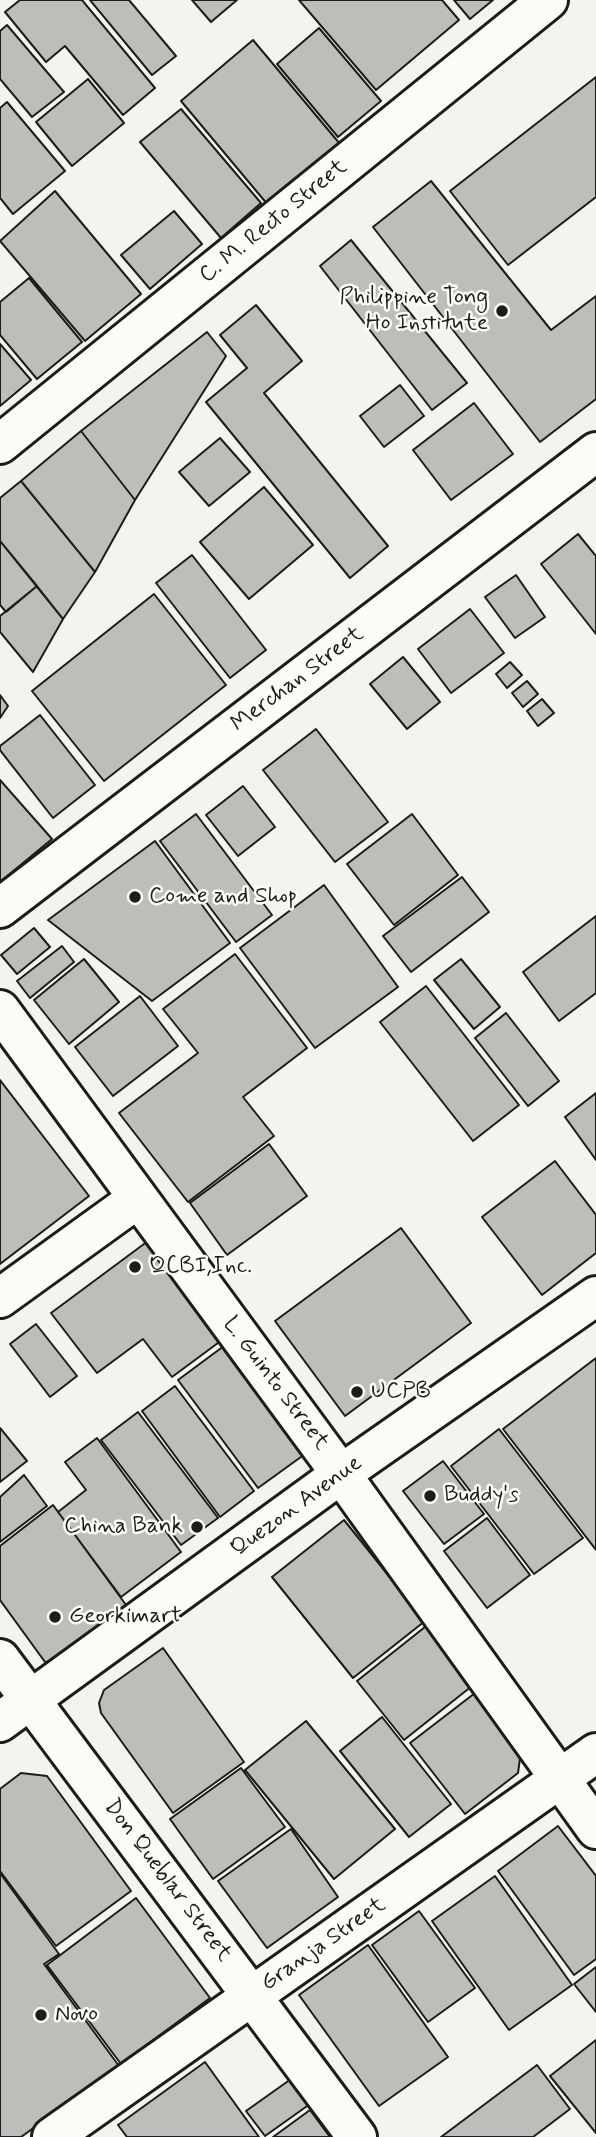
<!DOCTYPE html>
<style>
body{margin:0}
canvas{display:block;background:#f4f3ee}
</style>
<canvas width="596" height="2137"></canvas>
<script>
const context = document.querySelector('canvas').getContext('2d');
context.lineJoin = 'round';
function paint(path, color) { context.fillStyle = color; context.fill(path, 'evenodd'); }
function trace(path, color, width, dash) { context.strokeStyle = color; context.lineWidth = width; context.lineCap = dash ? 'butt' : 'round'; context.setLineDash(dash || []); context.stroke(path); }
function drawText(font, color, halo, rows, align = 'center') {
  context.font = font + ' Mynerve,sans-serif'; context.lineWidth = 5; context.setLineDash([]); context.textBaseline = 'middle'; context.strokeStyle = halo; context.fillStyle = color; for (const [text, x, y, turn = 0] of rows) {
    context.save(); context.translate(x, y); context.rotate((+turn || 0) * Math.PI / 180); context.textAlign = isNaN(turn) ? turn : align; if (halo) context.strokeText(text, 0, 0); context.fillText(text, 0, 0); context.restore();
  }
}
const building = new Path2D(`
 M20 0H82L155 88 123 115 65 46 46 62 5 12Z
 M90 0H129L176 56 152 75Z
 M192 0H237L211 22Z
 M299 0H442L459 20 376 90Z
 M454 0H493L470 19Z
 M7 25 64 92 32 117 0 79V31Z
 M319 28 381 101 338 137 277 64Z
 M253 40 340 144 268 205 181 101Z
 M596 77V197L508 265 450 191Z
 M88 79 124 123 72 166 36 122Z
 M7 102 65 171 13 214 0 198V108Z
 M181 109 261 203 221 238 140 142Z
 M431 181 551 330 596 296V399L540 442 373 227Z
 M55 191 141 294 85 341 0 241Z
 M174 211 202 244 150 289 121 255Z
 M351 240 467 383 432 410 320 266Z
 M29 278 82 342 37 379 0 335V302Z
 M256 305 302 361 264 393 388 546 350 578 206 402 247 368 220 335Z
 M207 332 226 356 135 500 81 431Z
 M0 344 31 380 0 406Z
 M400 385 424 416 384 447 360 416Z
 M474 403 513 454 451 500 413 450Z
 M81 431 135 500 95 572 21 481Z
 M220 438 250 472 209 506 179 472Z
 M21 481 95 572 63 619 0 541V498Z
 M264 487 313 545 249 599 200 542Z
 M578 534 596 556V634L541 564Z
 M0 541 37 586 6 612 0 605Z
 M192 555 266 650 230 678 156 583Z
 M516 575 545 617 515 638 485 597Z
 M37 586 63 619 33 672 0 632V616Z
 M154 594 226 685 104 781 32 691Z
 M470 609 504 653 451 693 418 649Z
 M403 657 440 702 407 729 370 684Z
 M510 662 522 675 507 688 496 674Z
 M527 681 538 694 523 707 512 693Z
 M0 695 8 706 0 718Z
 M542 699 554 713 538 726 527 711Z
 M40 715 95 785 53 818 0 750V746Z
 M316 729 388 822 335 862 263 770Z
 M0 780 52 839 0 882Z
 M243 786 275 827 238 856 206 815Z
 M196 814 272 915 236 942 160 841Z
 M412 814 458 875 394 925 347 864Z
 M155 841 230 943 152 1001 48 920Z
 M462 877 489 912 411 972 383 936Z
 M324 885 398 987 315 1048 240 948Z
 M596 916V993L559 1021 523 972Z
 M34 928 50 947 17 974 1 955Z
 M62 946 74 962 30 998 17 981Z
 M235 954 307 1048 243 1097 274 1136 188 1202 119 1113 198 1053 163 1009Z
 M84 959 119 1002 69 1044 34 1000Z
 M461 959 500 1007 474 1029 434 980Z
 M426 986 519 1105 473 1141 380 1022Z
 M140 996 178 1046 113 1096 75 1047Z
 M506 1013 559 1081 528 1106 475 1038Z
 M0 1080 89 1196 0 1264Z
 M596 1093V1160L565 1117Z
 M269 1144 307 1196 227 1255 190 1203Z
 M555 1161 596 1215V1253L542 1295 482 1217Z
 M401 1228 471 1323 345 1416 275 1321Z
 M148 1241 222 1340 172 1377 143 1339 97 1373 51 1313Z
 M36 1324 77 1376 50 1397 10 1344Z
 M232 1340 312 1449 258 1488 178 1380Z
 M596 1358V1550L503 1429Z
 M175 1386 254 1491 220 1517 142 1411Z
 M138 1412 218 1518 181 1545 101 1440Z
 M0 1428 27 1461 0 1482Z
 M499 1429 583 1538 534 1574 451 1466Z
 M97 1438 181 1552 121 1597 58 1512 86 1490 65 1462Z
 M443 1461 484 1514 444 1544 403 1491Z
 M24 1475 47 1506 0 1542V1497Z
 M53 1505 129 1609 63 1661 45 1662 0 1600V1546Z
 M487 1518 530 1575 487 1608 444 1551Z
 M344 1520 425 1621 353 1678 272 1577Z
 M430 1623 477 1682 404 1740 357 1681Z
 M163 1648 244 1762 173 1813 101 1713 99 1703 104 1690Z
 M475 1693 521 1751 518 1773 465 1814 410 1743Z
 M382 1717 451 1804 409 1837 340 1751Z
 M306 1721 395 1829 334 1879 245 1770Z
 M241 1768 285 1827 213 1879 170 1819Z
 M21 1773 47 1776 131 1891 56 1946 0 1871V1789Z
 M558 1826 596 1876V1959L574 1975 498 1871Z
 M291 1829 338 1897 267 1948 218 1881Z
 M0 1873 59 1954 44 1964 119 2066 21 2137H0Z
 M495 1876 572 1985 509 2030 432 1921Z
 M136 1898 210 1998 121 2064 47 1965Z
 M419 1911 475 1988 428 2022 372 1945Z
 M368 1945 448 2057 379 2106 299 1995Z
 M596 1967V2012L574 1984Z
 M596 2040V2133L550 2076Z
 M205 2062 259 2137H127L118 2125Z
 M537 2065 570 2109 533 2137H441Z
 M291 2079 310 2104 265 2136 246 2111Z
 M310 2110 330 2137H273Z`);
const minor = new Path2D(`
 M0 444 548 0
 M0 1010 341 1474 596 1829
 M0 1298 137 1199
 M0 1659 357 2137
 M52 2137 596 1753`);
const secondary = new Path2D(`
 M0 908 596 452
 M0 1722 341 1474 596 1296`);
const markers = [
 [502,311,7,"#1c1c1c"],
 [135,897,7,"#1c1c1c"],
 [135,1267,7,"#1c1c1c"],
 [357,1392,7,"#1c1c1c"],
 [430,1496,7,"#1c1c1c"],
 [197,1527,7,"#1c1c1c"],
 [55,1617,7,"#1c1c1c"],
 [41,2015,7,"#1c1c1c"]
];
const streetNames = [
 ["C. M. Recto Street",274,222,-39],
 ["Merchan Street",298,680,-37],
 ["L. Guinto Street",275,1384,53],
 ["Quezon Avenue",297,1507,-36],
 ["Don Queblar Street",167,1881,53],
 ["Granja Street",324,1945,-35]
];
const poiNames = [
 ["Philippine Tong",488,298,"right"],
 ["Ho Institute",488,324,"right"],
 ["Come and Shop",149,897],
 ["QCBI,Inc.",149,1267],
 ["UCPB",371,1392],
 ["Buddy's",444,1496],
 ["China Bank",183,1527,"right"],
 ["Georkimart",69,1617],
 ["Novo",55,2015]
];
paint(building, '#bebdba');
trace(building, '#1c1c1c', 2);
trace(minor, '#1c1c1c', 44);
trace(secondary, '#1c1c1c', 44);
trace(minor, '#fdfcf7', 38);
trace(secondary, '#fdfcf7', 38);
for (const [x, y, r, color] of markers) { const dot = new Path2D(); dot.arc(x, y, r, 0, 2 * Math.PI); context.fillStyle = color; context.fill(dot); trace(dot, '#fdfcf7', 2.5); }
drawText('23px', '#1c1c1c', '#fdfcf7', streetNames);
drawText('23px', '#1c1c1c', '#fdfcf7', poiNames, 'left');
</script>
